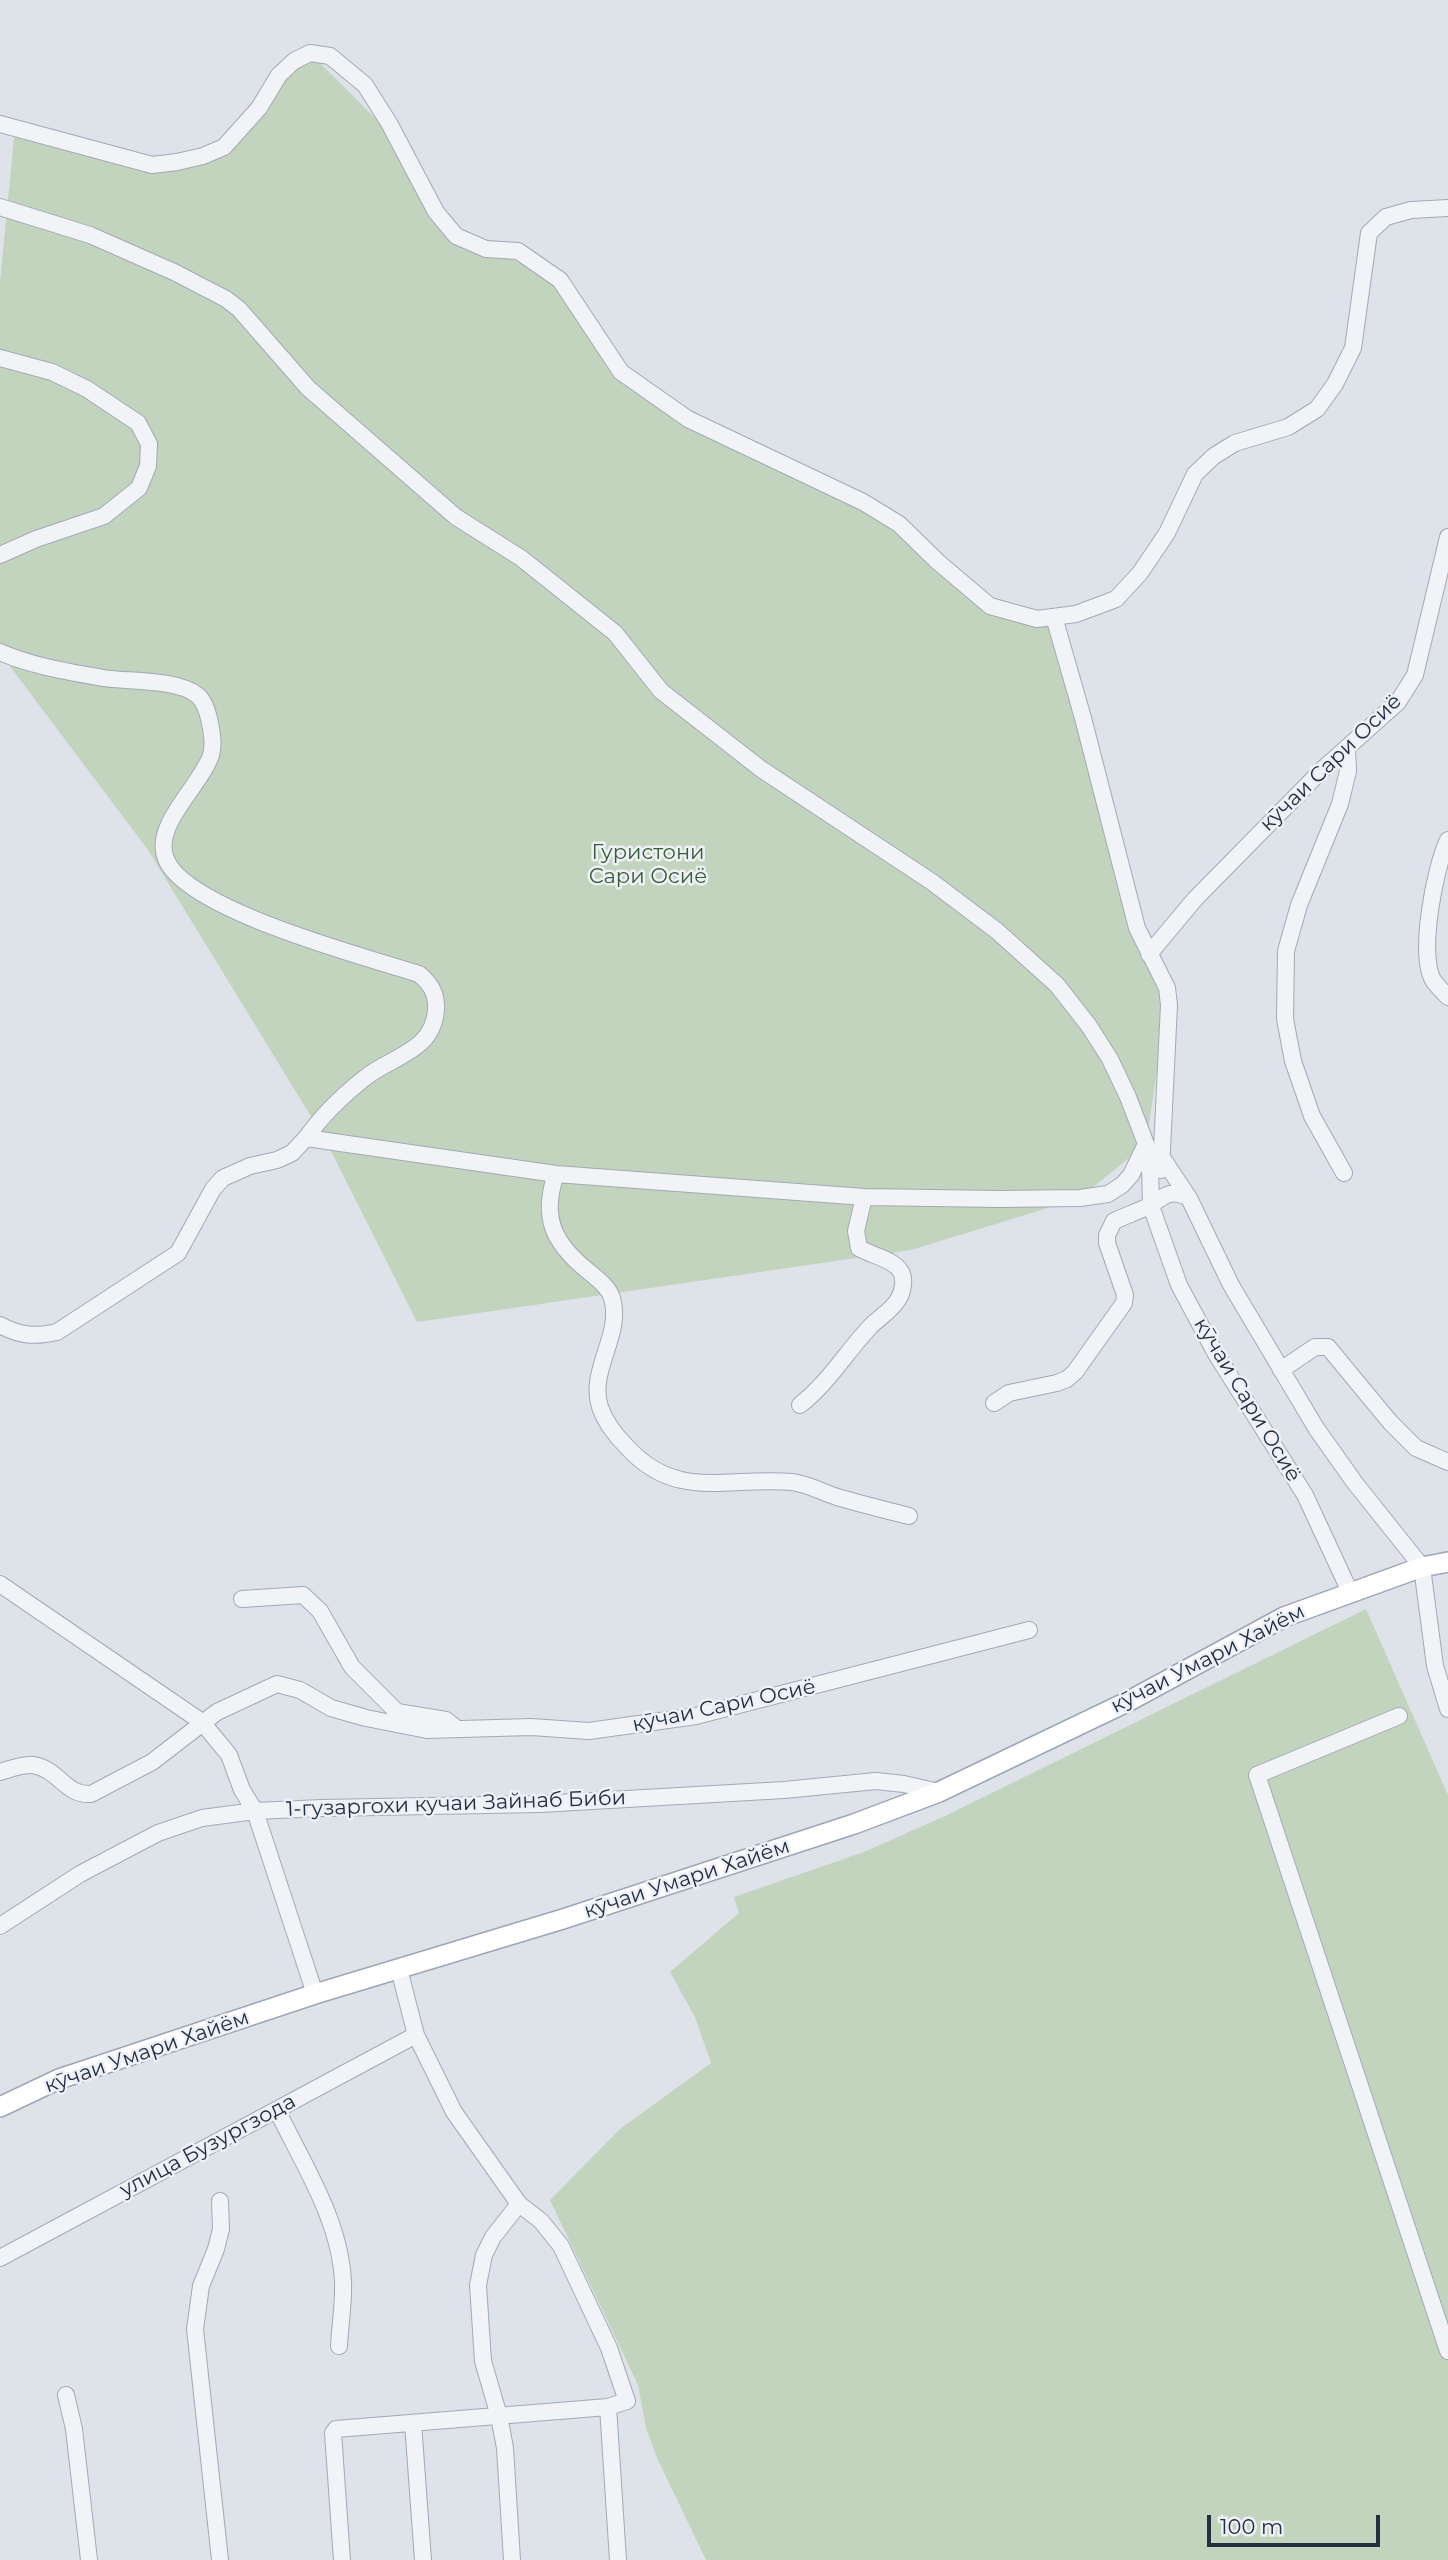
<!DOCTYPE html>
<meta charset="utf-8">
<style>
body{margin:0}
#map{position:relative;width:1448px;height:2560px;overflow:hidden;background:#dee2e9;font-family:Montserrat,sans-serif}
canvas{display:block}
.scale{position:absolute;left:1207px;top:2515px;width:173px;height:32px;box-sizing:border-box;border:4px solid #252f42;border-top:0;padding-left:9px;font-size:21px;line-height:24px;white-space:nowrap;color:#252f42;-webkit-text-stroke:5px #edf1f7;paint-order:stroke}
</style>
<div id="map">
<canvas width="1448" height="2560"></canvas>
<div class="scale">100 m</div>
</div>
<script>
const context = document.querySelector('canvas').getContext('2d');
context.lineJoin = 'round';
function paint(path, color) { context.fillStyle = color; context.fill(path, 'evenodd'); }
function trace(path, color, width, dash) { context.strokeStyle = color; context.lineWidth = width; context.lineCap = dash ? 'butt' : 'round'; context.setLineDash(dash || []); context.stroke(path); }
function drawText(font, color, halo, rows, align = 'center') {
  context.font = font + ' Montserrat,sans-serif'; context.lineWidth = 5; context.setLineDash([]); context.textBaseline = 'middle'; context.strokeStyle = halo; context.fillStyle = color; for (const [text, x, y, turn = 0] of rows) {
    context.save(); context.translate(x, y); context.rotate((+turn || 0) * Math.PI / 180); context.textAlign = isNaN(turn) ? turn : align; if (halo) context.strokeText(text, 0, 0); context.fillText(text, 0, 0); context.restore();
  }
}
const green = new Path2D(`
 M310 53 399 142 456 236 560 280 622 372 769 457 899 524 990 606 1054 617 1137 928 1168 998 1146 1144 1080 1198 911 1250 417 1322 326 1141 148 850 0 653V282L15 128 152 165 203 156Z
 M1366 1609 1448 1795V2560H706L657 2458 646 2428 638 2385 550 2200 620 2129 711 2063 695 2017 670 1972 739 1913 734 1897 864 1852 945 1816Z`);
const minor = new Path2D(`
 M0 124 152 165 177 162 203 156 224 147 259 108 279 75 294 61 310 53 330 56 365 85 389 123 436 212 456 236 486 249 518 251 560 280 621 372 688 419 863 502 899 524 938 562 990 606 1037 619 1076 614 1116 599 1140 573 1167 533 1195 474 1214 456 1235 443 1288 427 1317 409 1335 384 1353 348 1369 233 1386 217 1411 210 1448 208
 M0 207 90 235 174 272 226 299 239 309 308 388 456 517 521 558 615 633 661 691 761 769 932 882 997 931 1057 985 1089 1026 1110 1059 1128 1097 1146 1144 1150 1168 1151 1206 1179 1285 1216 1354 1305 1495 1350 1592
 M0 358 52 372 87 389 138 423 149 444 148 466 139 488 104 516 36 539 0 555
 M1054 617 1083 718 1137 928 1167 988 1169 1005 1161 1170
 M0 652C31 666 70 672 103 678 128 682 177 679 197 695 205 701 208 713 210 723 212 734 214 744 211 755 201 786 152 825 166 859 186 910 366 957 419 974 431 984 437 994 436 1010 433 1051 393 1056 366 1077 343 1095 323 1114 306 1138L556 1174 864 1197 1000 1199 1080 1198 1108 1194 1122 1185 1131 1175 1146 1144
 M1448 840C1435 867 1418 954 1433 980 1437 986 1443 992 1448 997
 M1149 954 1195 899 1322 770 1398 702 1415 675 1448 537
 M1163 1159 1189 1198 1231 1285 1316 1428 1355 1483 1422 1567 1435 1666 1448 1709
 M1344 1173 1312 1116 1293 1061 1285 1019 1286 951 1299 905 1340 804 1348 771 1347 748
 M556 1174C541 1217 553 1243 588 1271 597 1279 608 1286 612 1298 623 1335 588 1370 600 1407 605 1422 616 1436 627 1447 677 1502 728 1476 792 1482 808 1484 822 1492 837 1497 861 1504 885 1510 909 1516
 M0 1325C20 1336 35 1337 57 1332L178 1253 213 1189 223 1178 250 1166 277 1160 292 1153 306 1138
 M1281 1370 1315 1347H1328L1390 1422 1416 1448 1448 1462
 M994 1403 1009 1393 1057 1383 1067 1379 1075 1372 1124 1303 1125 1295 1107 1243V1235L1114 1221C1125 1216 1136 1212 1147 1207 1163 1199 1167 1187 1189 1198
 M800 1405C829 1382 844 1355 869 1328 878 1318 893 1310 899 1298 903 1291 905 1279 901 1272 894 1259 872 1256 859 1248L856 1231 864 1197
 M0 1584 202 1722 229 1755 242 1790 255 1811 315 1994
 M242 1599 303 1595 320 1611 352 1667 397 1712 446 1720 456 1728
 M1399 1716 1257 1775 1448 2351
 M0 1772C11 1769 21 1764 33 1765 59 1769 65 1796 91 1794L152 1762 217 1712 277 1684 300 1690 331 1708 366 1718 427 1730 531 1727 589 1731 696 1716 1029 1630
 M0 1926 80 1874 158 1833 202 1818 255 1811 322 1808 540 1804 784 1790 876 1781 904 1784 939 1792
 M277 2110C303 2164 340 2220 343 2281 344 2302 340 2325 339 2346
 M220 2201 221 2229 216 2249 201 2286 195 2329 220 2560
 M0 2258 416 2035
 M66 2395 74 2429 89 2560
 M608 2407 618 2560
 M413 2423 423 2560
 M342 2560 333 2433 336 2429 608 2407 627 2401 609 2348 561 2246 541 2221 519 2204 454 2112 416 2035 399 1969
 M512 2560 505 2448 499 2416 483 2361 478 2285 484 2255 493 2237 519 2204`);
const major = new Path2D(`
 M0 2107 59 2079 315 1994 563 1919 854 1824 939 1792 1129 1701 1284 1617 1422 1567 1448 1562`);
const streetNames = [
 ["кӯчаи Сари Осиё",1331,763,-44],
 ["кӯчаи Сари Осиё",1247,1400,59],
 ["кӯчаи Умари Хайём",1208,1659,-27],
 ["кӯчаи Сари Осиё",724,1706,-12],
 ["1-гузаргохи кучаи Зайнаб Биби",456,1804,-2],
 ["кӯчаи Умари Хайём",687,1879,-18],
 ["кӯчаи Умари Хайём",147,2052,-19],
 ["улица Бузургзода",208,2146,-28]
];
const parkNames = [
 ["Гуристони",648,853],
 ["Сари Осиё",648,877]
];
paint(green, '#c3d4be');
trace(minor, '#a3a9b4', 18);
trace(major, '#9ca6b6', 22);
trace(minor, '#f1f3f7', 16);
trace(major, '#fff', 19);
drawText('21px', '#252f42', '#edf1f7', streetNames);
drawText('21px', '#385f31', '#edf1f7', parkNames);
</script>
